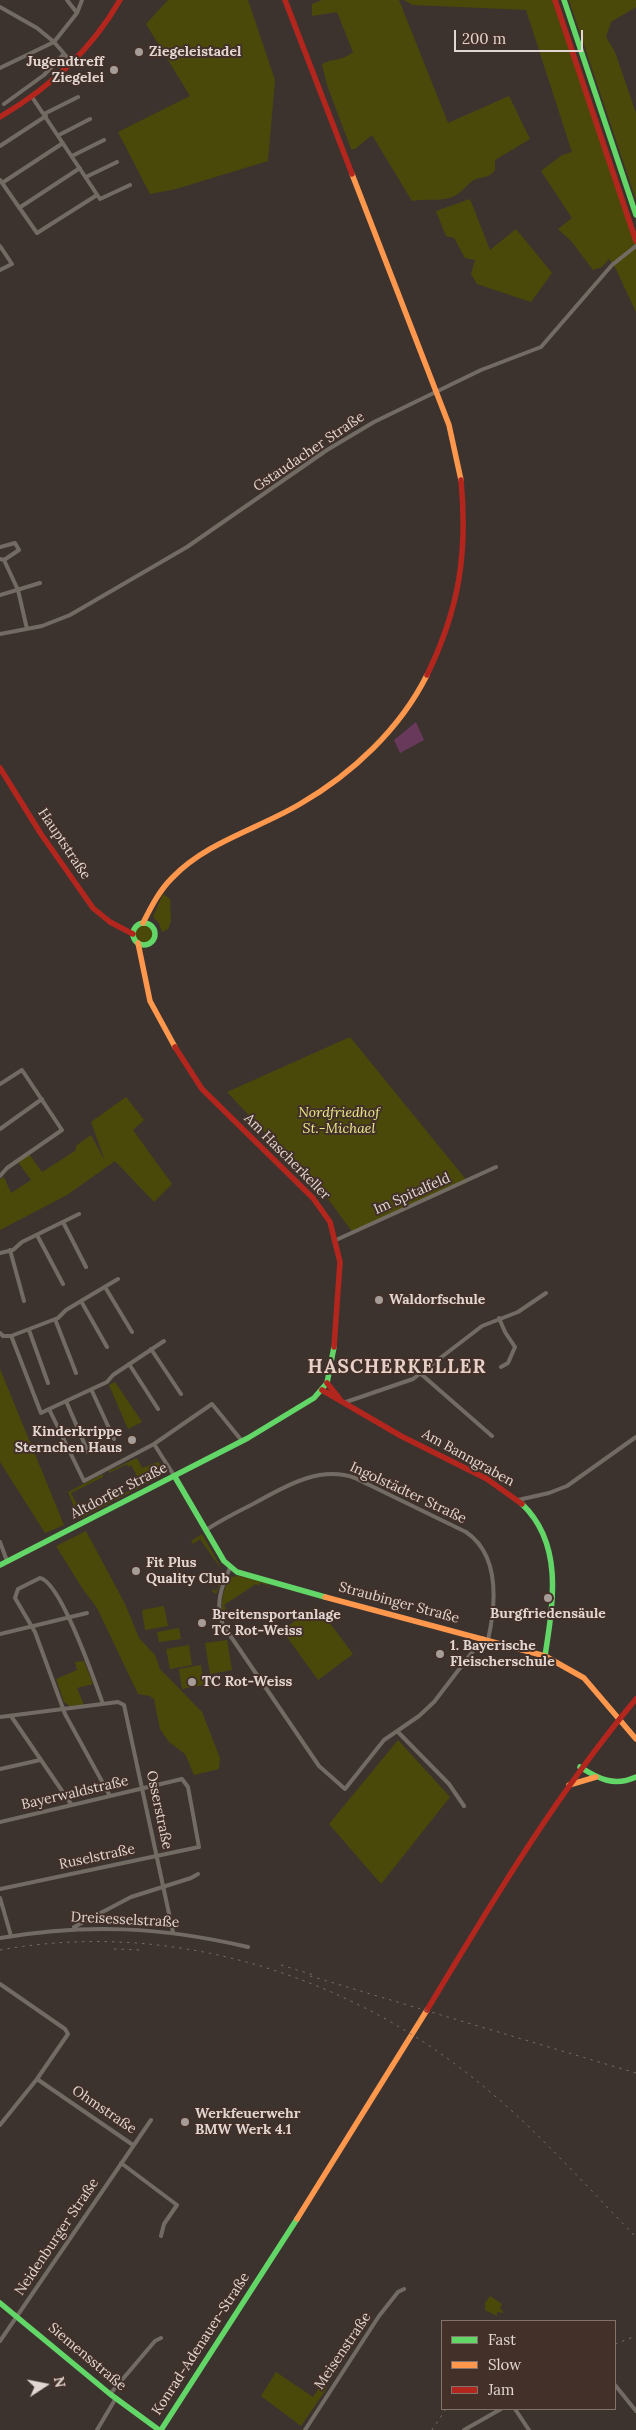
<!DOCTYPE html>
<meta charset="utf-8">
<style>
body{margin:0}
#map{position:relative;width:636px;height:2430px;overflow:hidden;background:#3c332f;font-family:Lora,serif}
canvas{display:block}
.legend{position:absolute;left:441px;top:2320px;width:175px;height:90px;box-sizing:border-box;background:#423029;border:1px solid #82726c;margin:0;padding:6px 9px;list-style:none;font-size:15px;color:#e1d6d1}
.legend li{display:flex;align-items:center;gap:10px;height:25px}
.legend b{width:25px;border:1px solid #82726c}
.north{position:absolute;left:20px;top:2360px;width:50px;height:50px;-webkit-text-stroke:4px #423029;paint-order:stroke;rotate:79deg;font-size:14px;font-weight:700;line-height:20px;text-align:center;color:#e1d6d1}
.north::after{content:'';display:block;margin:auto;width:18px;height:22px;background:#e1d6d1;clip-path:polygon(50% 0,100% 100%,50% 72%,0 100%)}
.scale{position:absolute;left:454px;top:30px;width:129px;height:22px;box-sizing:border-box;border:2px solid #e1d6d1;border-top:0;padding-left:6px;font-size:15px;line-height:18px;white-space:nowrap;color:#e1d6d1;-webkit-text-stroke:4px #423029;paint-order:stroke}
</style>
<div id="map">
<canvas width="636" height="2430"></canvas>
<ul class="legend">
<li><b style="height:6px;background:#63d668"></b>Fast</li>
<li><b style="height:6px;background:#ff974d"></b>Slow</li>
<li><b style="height:6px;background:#b3261e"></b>Jam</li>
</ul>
<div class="north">N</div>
<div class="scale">200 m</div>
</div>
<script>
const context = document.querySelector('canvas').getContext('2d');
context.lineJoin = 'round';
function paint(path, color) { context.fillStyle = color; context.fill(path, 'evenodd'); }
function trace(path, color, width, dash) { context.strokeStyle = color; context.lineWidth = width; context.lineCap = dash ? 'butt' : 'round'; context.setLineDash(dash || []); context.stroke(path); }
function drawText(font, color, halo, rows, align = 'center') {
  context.font = font + ' Lora,serif'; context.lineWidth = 4; context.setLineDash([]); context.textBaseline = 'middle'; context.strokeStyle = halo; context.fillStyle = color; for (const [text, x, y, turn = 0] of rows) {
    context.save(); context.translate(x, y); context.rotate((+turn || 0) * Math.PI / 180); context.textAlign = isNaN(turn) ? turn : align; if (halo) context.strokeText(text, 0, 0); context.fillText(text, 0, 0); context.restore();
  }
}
const green = new Path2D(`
 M168 0H248L275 80 268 161 176 189 150 194 118 132 190 96 146 24Z
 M322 0H399L448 123 509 96 530 139 495 160V170C489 179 482 176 474 180 466 185 461 194 452 197 439 202 425 198 412 201L372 135 355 149H351L327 85 322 64C333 58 343 61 353 52L337 12 312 16V4Z
 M404 0H555L636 241V312L616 269 609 259 602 267 593 270 572 242 558 229 572 218 541 171 562 155 572 152 526 10 413 5Z
 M569 0H636V7L611 22 606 37 615 52 636 113V200Z
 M470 199 490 250 516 229 552 273 531 302 477 284 471 274 475 260 465 258 454 238 446 236 436 211Z
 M163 894 170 899 171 921 168 929 162 932 159 923 153 917Z
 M135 934a9 9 0 1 1 18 0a9 9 0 1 1-18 0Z
 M350 1037 468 1182 353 1233 312 1177 309 1179 227 1092Z
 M126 1097 144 1120 133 1130 172 1184 154 1202 115 1161 67 1195 0 1230V1179L4 1177 11 1193 31 1180 18 1162 29 1154 42 1172 75 1151 77 1145 91 1135 105 1161 91 1122Z
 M0 1369 64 1525 45 1533 0 1462Z
 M115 1382 142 1422 128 1429 109 1385Z
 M137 1458 142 1468 158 1462C164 1467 164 1472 160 1477L79 1519 68 1492 103 1474V1477L71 1493 82 1515 139 1486 138 1483 140 1481 131 1465 128 1467 127 1464 109 1473V1471Z
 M86 1531 125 1604 139 1638 155 1655 160 1669 202 1712 220 1758 219 1769 194 1775 185 1754 169 1742 160 1729 154 1699 150 1696 138 1694 97 1608 82 1588 56 1546Z
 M202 1534 219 1564C224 1574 221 1585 216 1594L212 1591 213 1589 216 1591 219 1586 216 1584 220 1577 221 1569 200 1539 193 1544 191 1541Z
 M239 1576 268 1584 269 1586 267 1588 268 1585 260 1583 259 1586 256 1584 224 1605 226 1609 223 1611 229 1617 224 1619C220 1606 222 1589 231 1577Z
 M164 1606 168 1626 145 1630 142 1610Z
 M317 1606 353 1654 318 1680 282 1630Z
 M179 1628 181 1639 159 1642 157 1632Z
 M227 1640 232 1670 210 1674 205 1643Z
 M189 1645 192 1665 170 1669 166 1649Z
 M84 1661 93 1684 77 1688 84 1705 70 1706 64 1702 56 1679 77 1670 75 1662Z
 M201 1665 204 1685 182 1689 179 1669Z
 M398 1740 450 1797 381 1884 329 1824Z
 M490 2296 502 2304 500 2308 504 2313 497 2312V2316L485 2310V2303Z
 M276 2372 313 2397 321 2385 327 2388 301 2426 261 2396Z`);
const water = new Path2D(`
 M416 722 424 740 400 753 394 740Z`);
const street = new Path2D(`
 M67 0 77 13
 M0 7 37 28 54 42 73 64
 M0 68 54 42 77 13 82 0
 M32 97 100 199 130 185
 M4 104 44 75 64 54
 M44 114 78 97
 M59 135 90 119
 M0 146 46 116
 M72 156 104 140
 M86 177 117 162
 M0 180 37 233 97 195
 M2 183 63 143
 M19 208 80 168
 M0 246 12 264 0 270
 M0 547 15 543 19 550 4 560 0 559
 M4 560 18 590 27 629
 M0 595 40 583
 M0 634 42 626 70 615 187 547 327 450 374 422 481 370 541 347 612 265 636 246
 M0 1084 22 1070 62 1130 7 1168 0 1176
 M0 1129 42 1099
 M63 1222 86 1267
 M37 1235 63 1284
 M336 1240 496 1167
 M10 1250 24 1301
 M0 1253 13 1250 22 1242 79 1214
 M105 1287 132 1332
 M81 1301 107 1347
 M499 1318 505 1332 515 1347 508 1363 501 1367
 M55 1319 76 1373
 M29 1330 48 1383
 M0 1333 3 1336H11L12 1338 41 1413 49 1409 84 1481 154 1444 212 1404 242 1441
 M11 1336 58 1318 66 1310 118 1279
 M151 1349 181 1394
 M129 1364 158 1409
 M421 1374 492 1436
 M92 1391 114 1439
 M66 1401 88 1452
 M346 1402 413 1379 482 1326 518 1312 546 1293
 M49 1409 107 1382 113 1375 164 1341
 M154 1444 175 1477
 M518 1500 549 1493 567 1486 636 1437
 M206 1530C221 1520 237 1512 253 1504 284 1487 319 1465 355 1478L466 1532C500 1555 496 1604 488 1640
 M0 1542 7 1561
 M230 1568C221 1587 215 1605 223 1625L319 1766 345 1789 384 1740 419 1716 434 1702 483 1638
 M0 1634 87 1613
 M103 1704C95 1682 61 1582 40 1578L18 1589 15 1598 35 1632 65 1714 110 1796
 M11 1716 71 1804
 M0 1717 118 1702 124 1705 173 1932
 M397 1731 449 1784 464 1806
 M0 1769 40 1760
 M0 1822 182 1779 188 1787 199 1847 0 1889
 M0 1898 11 1936
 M74 1927 131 1897 191 1878 198 1874
 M0 1938C88 1923 162 1927 248 1947
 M0 1984 65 2029 68 2034 37 2079 0 2125
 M37 2079 133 2145
 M121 2163 177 2205 164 2224 161 2236
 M0 2341 151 2120
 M615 2385 636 2411
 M110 2394 155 2341 161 2338
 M515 2409 529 2430
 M97 2430 116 2398
 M305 2430 379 2316 398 2292 404 2289
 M464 2430 501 2409`);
const fast = new Path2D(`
 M564 0 636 215
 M133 934a11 11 0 1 1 22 0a11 11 0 1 1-22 0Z
 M175 1477 224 1561 237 1572 325 1597
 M522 1504C564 1544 553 1604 545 1656
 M0 1565 248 1438 314 1398 327 1383 334 1347
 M580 1767C599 1779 614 1787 636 1777
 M0 2303 110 2394 159 2430
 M161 2430 297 2219`);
const slow = new Path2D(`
 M352 174 449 425 461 480
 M143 923C151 907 159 891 172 878 206 842 258 829 300 804 352 774 400 729 427 675
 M138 943 150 1001 175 1047
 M325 1597 545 1656 584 1678 636 1739
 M569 1785 596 1777
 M297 2219 427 2010`);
const jam = new Path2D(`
 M285 0 352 174
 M555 0 636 241
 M0 117C50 87 91 51 120 0
 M427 675C459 609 468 554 461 480
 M0 768 41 834 93 908 110 922 133 934
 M175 1047 202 1089 313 1198 330 1222 340 1262 334 1347
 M327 1383 339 1398
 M322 1390 401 1436 487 1479 522 1504
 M427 2010C492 1902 555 1796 636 1699`);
const rail = new Path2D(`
 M114 1949 141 1950
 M0 1950C172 1919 350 1975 483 2086 538 2131 586 2186 636 2237
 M281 1965 317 1976
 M310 1976 636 2073
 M615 2344 636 2336
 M432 2430 446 2409`);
const markers = [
 [139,52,5,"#a79d98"],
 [114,70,5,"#a79d98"],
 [379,1300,5,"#a79d98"],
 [132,1440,5,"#a79d98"],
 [136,1571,5,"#a79d98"],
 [548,1598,5,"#a79d98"],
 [202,1623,5,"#a79d98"],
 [440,1654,5,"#a79d98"],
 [192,1682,5,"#a79d98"],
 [185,2122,5,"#a79d98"]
];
const poiNames = [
 ["Ziegeleistadel",149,52],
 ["Jugendtreff",104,62,"right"],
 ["Ziegelei",104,78,"right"],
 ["Waldorfschule",389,1300],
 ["Kinderkrippe",122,1432,"right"],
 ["Sternchen Haus",122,1448,"right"],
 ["Fit Plus",146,1563],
 ["Quality Club",146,1579],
 ["Burgfriedensäule",548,1614,"center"],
 ["Breitensportanlage",212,1615],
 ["TC Rot-Weiss",212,1631],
 ["1. Bayerische",450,1646],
 ["Fleischerschule",450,1662],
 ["TC Rot-Weiss",202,1682],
 ["Werkfeuerwehr",195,2114],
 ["BMW Werk 4.1",195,2130]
];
const streetNames = [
 ["Gstaudacher Straße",309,452,-34],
 ["Hauptstraße",64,844,56],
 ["Am Hascherkeller",287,1157,45],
 ["Im Spitalfeld",412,1194,-24],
 ["Am Banngraben",468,1458,29],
 ["Altdorfer Straße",119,1491,-27],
 ["Ingolstädter Straße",408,1493,25],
 ["Straubinger Straße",399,1603,15],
 ["Bayerwaldstraße",75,1793,-13],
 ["Osserstraße",159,1810,78],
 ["Ruselstraße",97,1857,-12],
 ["Dreisesselstraße",125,1920,3],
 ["Ohmstraße",104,2110,34],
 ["Neidenburger Straße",57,2237,-56],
 ["Konrad-Adenauer-Straße",201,2344,-57],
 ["Meisenstraße",343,2351,-56],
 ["Siemensstraße",87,2357,40]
];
const parkNames = [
 ["Nordfriedhof",339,1113],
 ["St.-Michael",339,1129]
];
const districtNames = [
 ["HASCHERKELLER",397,1368]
];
paint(green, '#4b490a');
paint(water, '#69395c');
trace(street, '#726b64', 4);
trace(fast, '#63d668', 5.5);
trace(slow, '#ff974d', 5.5);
trace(jam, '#b3261e', 5.5);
trace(rail, '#736d67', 1, [2.5, 5]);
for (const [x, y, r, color] of markers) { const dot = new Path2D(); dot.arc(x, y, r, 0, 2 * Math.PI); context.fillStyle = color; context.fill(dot); trace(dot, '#423029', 2); }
drawText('bold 14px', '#e1d6d1', '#423029', poiNames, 'left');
drawText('14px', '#e1d6d1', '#423029', streetNames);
drawText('italic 14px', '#ebeb8a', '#423029', parkNames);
context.letterSpacing = '1px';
drawText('bold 19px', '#e7d0c7', '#423029', districtNames);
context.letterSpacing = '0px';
</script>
